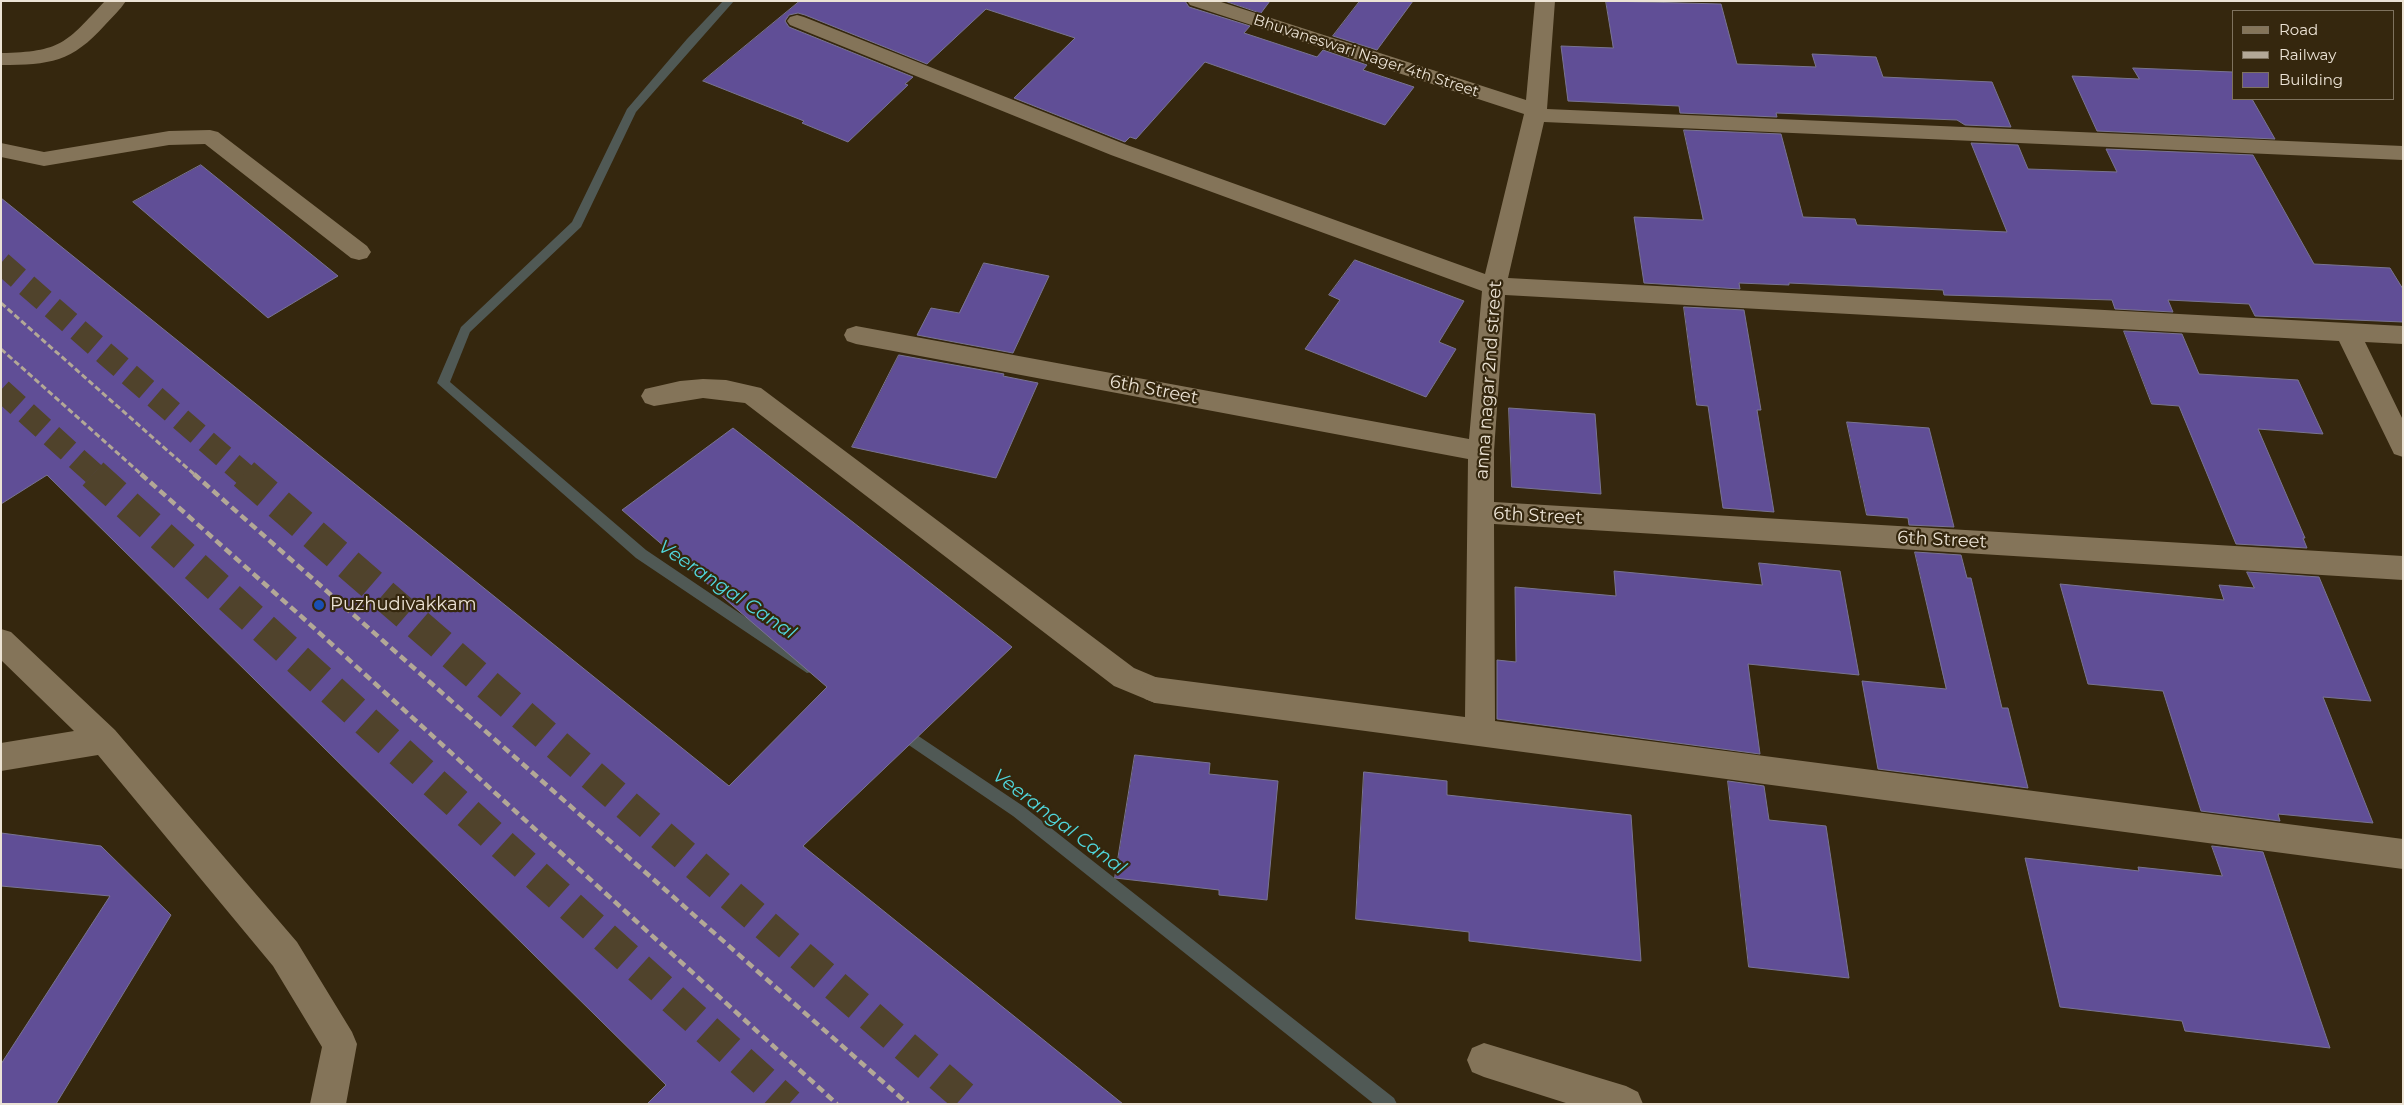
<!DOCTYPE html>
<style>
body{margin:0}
#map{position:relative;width:2404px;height:1105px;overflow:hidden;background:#35270e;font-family:Montserrat,sans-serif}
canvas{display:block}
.frame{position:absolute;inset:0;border:2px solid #ece3d5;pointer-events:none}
.legend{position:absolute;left:2232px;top:10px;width:162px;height:90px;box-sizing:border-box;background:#35270e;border:1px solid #7e725e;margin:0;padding:6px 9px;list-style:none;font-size:15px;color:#ece3d5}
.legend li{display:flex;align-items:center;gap:10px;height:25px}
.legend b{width:25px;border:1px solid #7e725e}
</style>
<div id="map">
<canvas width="2404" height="1105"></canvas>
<div class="frame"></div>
<ul class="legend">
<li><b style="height:6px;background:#847459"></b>Road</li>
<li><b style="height:6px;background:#b3a897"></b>Railway</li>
<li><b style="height:14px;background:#604e96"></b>Building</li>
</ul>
</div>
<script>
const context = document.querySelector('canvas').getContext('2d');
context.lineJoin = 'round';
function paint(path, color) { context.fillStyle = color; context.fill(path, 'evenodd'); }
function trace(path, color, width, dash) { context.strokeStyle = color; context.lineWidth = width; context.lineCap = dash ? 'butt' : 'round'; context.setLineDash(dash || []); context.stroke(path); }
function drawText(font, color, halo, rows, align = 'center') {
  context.font = font + ' Montserrat,sans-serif'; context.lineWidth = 4.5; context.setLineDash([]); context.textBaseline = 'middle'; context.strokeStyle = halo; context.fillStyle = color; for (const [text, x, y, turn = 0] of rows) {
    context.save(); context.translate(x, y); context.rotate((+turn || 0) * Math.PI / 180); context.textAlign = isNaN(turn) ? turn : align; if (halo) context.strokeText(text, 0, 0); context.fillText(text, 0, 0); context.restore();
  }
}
const stream = new Path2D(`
 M723 1H734L636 112 581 227 470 332 450 382 646 550 812 662 814 667 812 672 807 673 636 558 437 383 461 327 572 222 627 109 687 39Z
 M899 723 1023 806 1394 1098 1397 1104H1374L1013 816 894 735 892 730 894 725Z`);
const building = new Path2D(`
 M800 1H1185L1189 7 1250 26 1244 33 1317 57 1323 50 1367 65 1363 70 1414 87 1385 125 1205 62 1136 139 1130 137 1125 142 1014 98 1075 38 986 9 927 64 805 15 798 13 789 15 785 21 789 27 913 77 905 84 908 85 848 142 802 123 804 121 703 81Z
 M1225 1H1270L1261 13Z
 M1360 1H1413L1377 50 1333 36Z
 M1606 1 1721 4 1737 64 1816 67 1812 54 1876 57 1883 77 1992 82 2011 127 1965 125 1957 120 1776 113 1777 117 1680 113 1679 106 1568 101 1561 46 1613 48Z
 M2133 68 2233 72V99H2252L2275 139 2097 131 2072 76 2139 79Z
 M1684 130 1781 134 1803 217 1855 219 1857 225 2007 232 1971 143 2018 145 2028 169 2117 172 2106 149 2253 155 2314 264 2390 268 2403 289V322L2255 316 2249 304 2168 300 2173 312 2115 309 2112 300 1944 295 1943 290 1789 283V285L1739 283 1740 289 1644 283 1634 217 1703 220Z
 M201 165 338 276 268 318 133 202Z
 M1 198 729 786 827 687 622 510 733 428 1012 647 803 846 1123 1104H647L666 1085 47 475 1 504Z
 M1355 260 1464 301 1439 342 1456 349 1426 397 1305 349 1340 300 1329 295Z
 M984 263 1049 276 1013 353 917 335 931 308 959 313Z
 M1684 307 1744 310 1761 410H1757L1774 512 1723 508 1708 406 1697 405Z
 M2124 331 2182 334 2199 374 2298 380 2323 434 2258 429 2305 538H2303L2307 548 2236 544 2179 406 2152 404Z
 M899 355 1004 374 1003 376 1038 383 996 478 852 447Z
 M1509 408 1595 414 1601 494 1512 487Z
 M1847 422 1929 428 1954 527 1909 525 1908 518 1867 515Z
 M1915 552 1961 555 1967 578H1971L2002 708H2008L2028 788 1878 769 1862 681 1946 689Z
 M1759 563 1840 571 1859 675 1748 664 1760 754 1497 719V660L1516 662 1515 587 1616 596 1614 571 1762 585Z
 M2247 572 2319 577 2371 701 2323 697 2373 823 2278 814 2280 821 2201 811 2163 691 2088 684 2060 584 2224 600 2219 585 2254 588Z
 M1135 755 1210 763 1209 774 1278 781 1267 900 1219 895V890L1115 878Z
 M1364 772 1447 781V795L1631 815 1641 961 1469 941V932L1356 919Z
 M1728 781 1764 786 1769 820 1826 826 1849 978 1749 967Z
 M1 833 101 846 171 915 56 1104H1V1064L110 896 1 886Z
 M2212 846 2263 852 2330 1048 2185 1031 2182 1021 2060 1007 2025 858 2139 871 2138 867 2222 876Z`);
const primaryTunnelFar1 = new Path2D(`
 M1 263 245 475
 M1 390 95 475`);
const primaryTunnel = new Path2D(`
 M93 474 789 1104
 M244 474 972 1104`);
const lane = new Path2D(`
 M105 1H126C120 10 112 17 105 25 72 62 50 65 1 65V53C61 52 66 43 105 1Z
 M210 130 218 132 367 246 371 252 367 258 359 260 351 258 205 144 169 145 44 166 1 157V143L44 152 169 131Z
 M703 379 726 380 761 388 1134 668 1165 681 1170 690 1165 699 1155 703 1114 686 745 403 703 398 654 406 645 403 641 396 645 389 680 381Z`);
const street = new Path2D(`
 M1187 1H1218L1526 100 1535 1H1555L1547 109 2403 146V160L1544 122 1508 278 2403 326V344L2365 342 2403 420V457L2394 454 2339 341 1505 295 1494 451V502L2403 556V580L1494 524 1495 721 2403 839V869L1155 703 1145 699 1140 690 1145 681 1155 677 1465 717 1468 459 856 344 847 341 844 335 847 329 856 326 1469 439 1482 291 1111 155 790 25 787 21 790 17 797 15 804 17 1127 145 1485 274 1524 114 1190 5Z
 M1 629 11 632 115 730 297 942 352 1032 357 1044 346 1104H310L322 1047 273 966 98 755 1 771V743L74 731 1 660Z
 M1484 1043 1626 1086 1638 1092 1643 1104H1569L1484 1077 1472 1072 1467 1060 1472 1048Z`);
const railFar1 = new Path2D(`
 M1 303 195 475
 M1 349 142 475`);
const rail = new Path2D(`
 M141 474 303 618 837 1104
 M194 474 908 1104`);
const markers = [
 [319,605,6,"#1a4fb4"]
];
const farStreetnames = [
 ["Bhuvaneswari Nager 4th Street",1366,56,18]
];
const streetNames = [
 ["anna nagar 2nd street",1489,380,-86],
 ["6th Street",1154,390,11],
 ["6th Street",1538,516,3],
 ["6th Street",1942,540,3]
];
const poiNames = [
 ["Puzhudivakkam",330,605]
];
const waterNames = [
 ["Veerangal Canal",727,590,34],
 ["Veerangal Canal",1059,822,37]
];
paint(stream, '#505955');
paint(building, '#604e96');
trace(building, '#797491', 1);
trace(primaryTunnelFar1, '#50432c', 23, [23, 11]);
trace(primaryTunnel, '#50432c', 31, [31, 15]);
paint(lane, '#847459');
paint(street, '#847459');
trace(railFar1, '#b3a897', 3, [6, 3]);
trace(rail, '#b3a897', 4.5, [8, 4.5]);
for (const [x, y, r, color] of markers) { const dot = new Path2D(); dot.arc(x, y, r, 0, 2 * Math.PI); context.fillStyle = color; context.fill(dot); trace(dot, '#35270e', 2); }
drawText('15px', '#ece3d5', '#35270e', farStreetnames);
drawText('18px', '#ece3d5', '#35270e', streetNames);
drawText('18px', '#ece3d5', '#35270e', poiNames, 'left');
drawText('italic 19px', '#50d7dc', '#35270e', waterNames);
</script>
